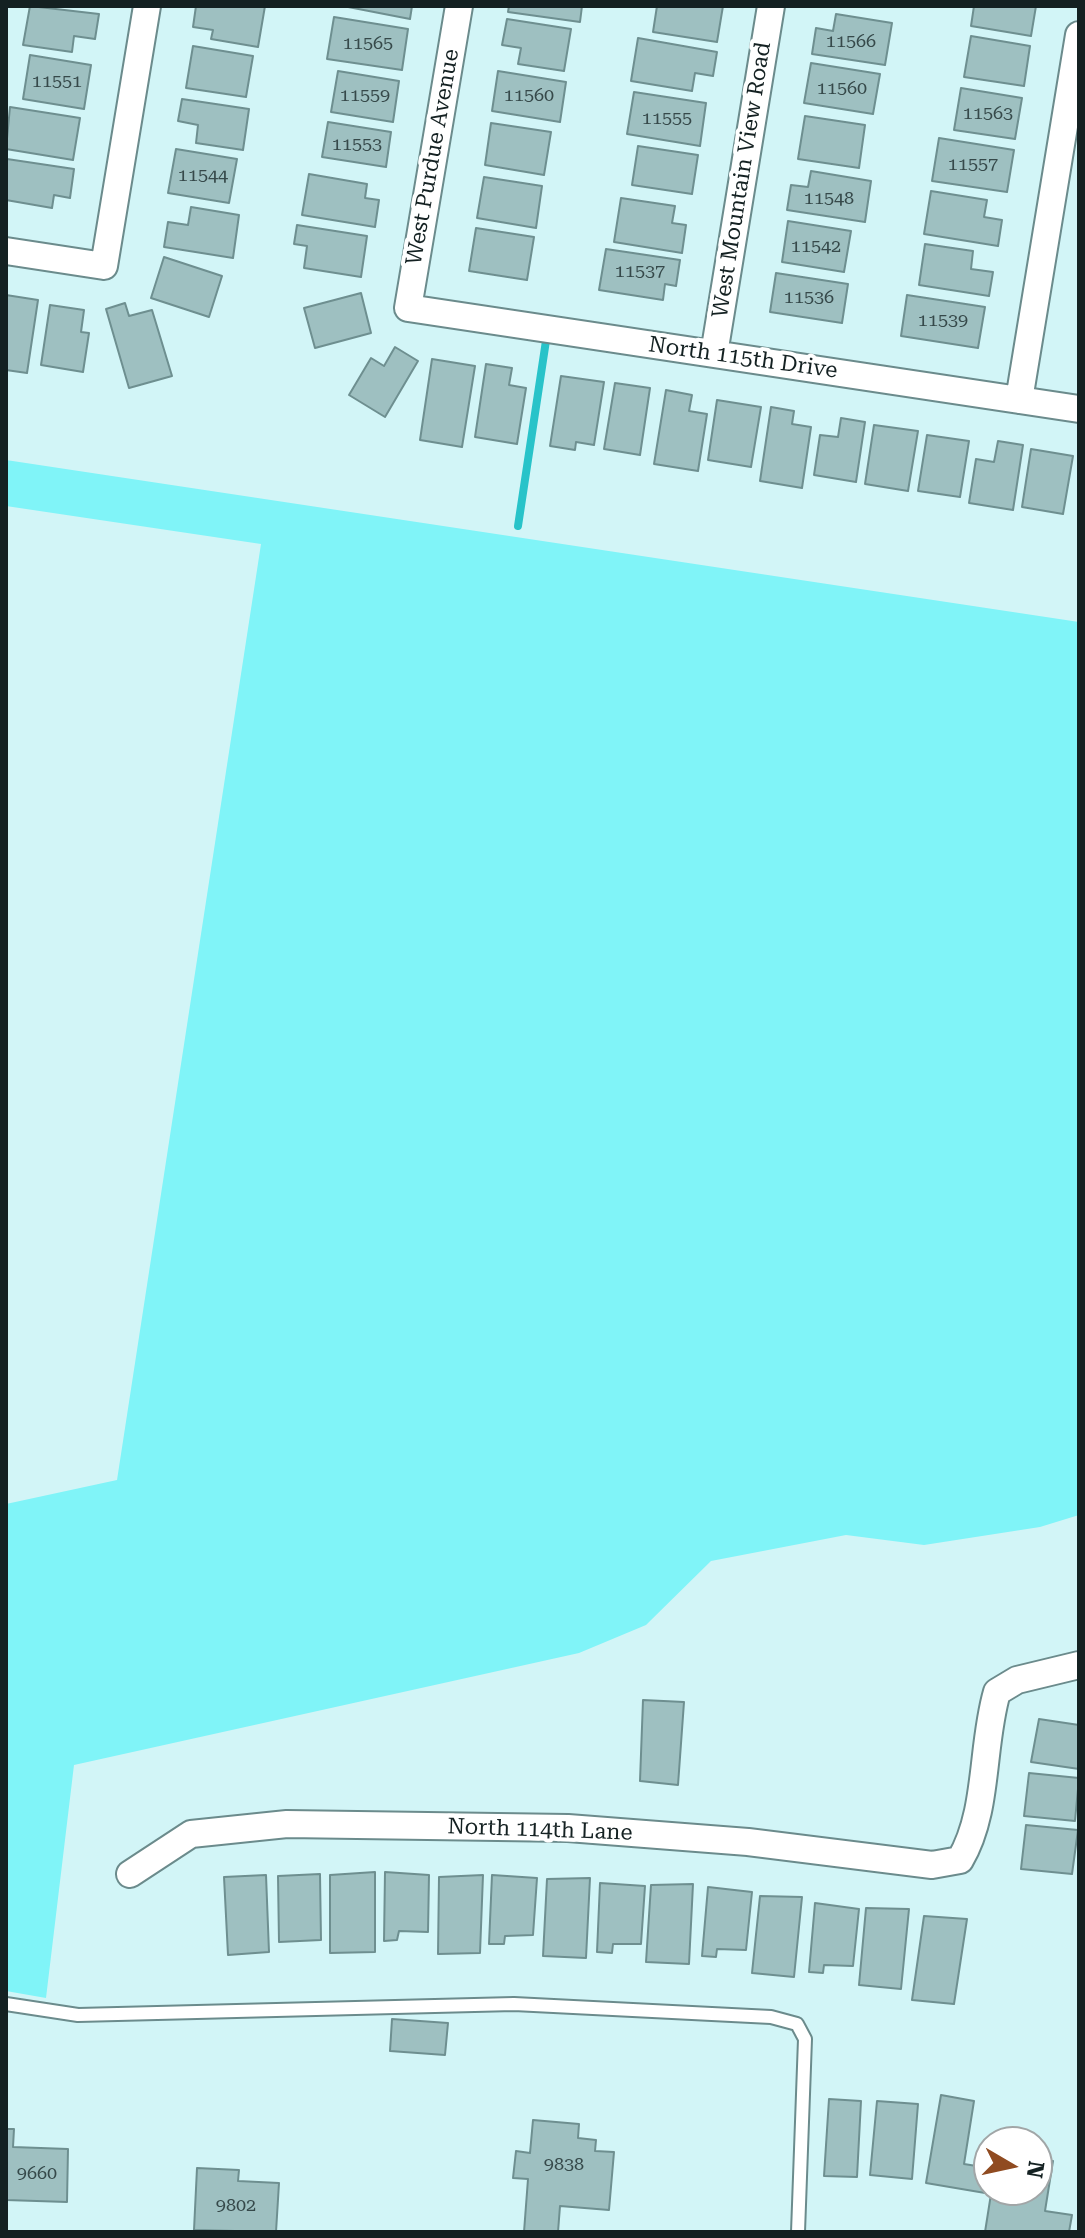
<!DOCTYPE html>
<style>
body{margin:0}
#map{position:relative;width:1085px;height:2238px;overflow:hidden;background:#d2f5f7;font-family:"Roboto Serif",serif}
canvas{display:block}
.frame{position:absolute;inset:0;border:8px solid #142122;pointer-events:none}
.north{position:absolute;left:973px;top:2126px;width:80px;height:80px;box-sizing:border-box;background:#fff;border:2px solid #a1a6a7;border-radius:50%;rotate:99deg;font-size:22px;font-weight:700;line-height:32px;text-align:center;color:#142122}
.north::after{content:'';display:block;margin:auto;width:28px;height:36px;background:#904b21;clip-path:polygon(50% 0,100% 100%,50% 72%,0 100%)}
</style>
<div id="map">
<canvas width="1085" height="2238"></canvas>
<div class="frame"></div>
<div class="north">N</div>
</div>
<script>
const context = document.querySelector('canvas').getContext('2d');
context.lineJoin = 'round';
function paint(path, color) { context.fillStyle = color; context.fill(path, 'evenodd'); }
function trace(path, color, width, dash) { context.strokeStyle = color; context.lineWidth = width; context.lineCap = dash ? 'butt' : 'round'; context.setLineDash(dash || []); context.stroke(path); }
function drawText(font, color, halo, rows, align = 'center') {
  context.font = font + ' "Roboto Serif",serif'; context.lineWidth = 8; context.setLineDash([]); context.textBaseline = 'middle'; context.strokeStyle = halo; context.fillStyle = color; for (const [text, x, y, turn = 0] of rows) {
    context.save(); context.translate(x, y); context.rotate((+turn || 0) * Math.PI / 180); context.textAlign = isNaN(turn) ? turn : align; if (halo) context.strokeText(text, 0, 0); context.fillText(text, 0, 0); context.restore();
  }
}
const green = new Path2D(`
 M6 460 1079 622V1515L1040 1527 924 1545 846 1535 711 1561 646 1625 579 1653 74 1765 46 1998 6 1991V1504L117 1480 261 544 6 506Z`);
const stream = new Path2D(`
 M518 526 547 334`);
const building = new Path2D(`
 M30 6 99 14 95 39 74 36 72 52 23 45Z
 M196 6H265L258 47 211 39 213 30 193 27Z
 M343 6H412L410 19Z
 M509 6H582L580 22 508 12Z
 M657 6H723L717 42 653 32Z
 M974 6H1036L1031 36 971 26Z
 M836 14 892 23 885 65 812 54 816 28 833 31Z
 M334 17 408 29 402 70 327 59Z
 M507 19 571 29 564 71 518 64 521 48 502 45Z
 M971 36 1030 46 1024 86 964 77Z
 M638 38 717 52 713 76 695 73 692 91 631 81Z
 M193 46 253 56 246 97 186 88Z
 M30 55 91 65 84 109 23 99Z
 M811 63 880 74 873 114 804 103Z
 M338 71 399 81 393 122 331 112Z
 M498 71 566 82 560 122 492 111Z
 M961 88 1022 98 1015 139 954 130Z
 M634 92 706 103 700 146 627 134Z
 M182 99 249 109 243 150 196 143 198 125 178 121Z
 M10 107 80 118 73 160 6 149Z
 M805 116 865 125 859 168 798 159Z
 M328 122 391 132 386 167 322 157Z
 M491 123 551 132 544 175 485 165Z
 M939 138 1014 150 1007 192 932 181Z
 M638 146 698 155 692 194 632 185Z
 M176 149 237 159 229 203 168 193Z
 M7 159 74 169 70 198 54 195 52 208 6 200Z
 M811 171 871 181 865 222 787 210 791 185 808 187Z
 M309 174 367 184 365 198 379 200 375 227 302 215Z
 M484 177 542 186 536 228 477 218Z
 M931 191 987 200 984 217 1002 220 998 246 924 234Z
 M621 198 675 206 672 223 686 225 682 253 614 242Z
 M191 207 239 215 233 258 164 247 168 222 188 225Z
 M788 221 851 231 844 272 782 262Z
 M297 225 367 236 361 277 304 268 307 246 294 244Z
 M476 228 534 237 527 280 469 271Z
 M925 244 973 251 971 269 993 272 989 296 919 285Z
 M606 249 680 260 676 286 665 284 663 300 599 290Z
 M164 257 222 276 209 317 151 298Z
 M776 273 848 284 842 323 770 312Z
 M361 293 371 333 315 348 304 308Z
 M6 295 38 300 27 373 6 370Z
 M907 295 985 307 978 348 901 336Z
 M125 303 129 316 152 310 172 376 129 388 106 309Z
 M50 305 84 310 81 332 89 333 83 372 41 365Z
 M395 347 418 361 385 417 349 395 371 358 384 366Z
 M432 359 475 366 462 447 420 440Z
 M486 364 512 368 509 385 526 388 517 444 475 437Z
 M561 376 604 382 594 445 576 442 575 450 550 446Z
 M615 383 650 388 640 455 604 449Z
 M666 390 692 395 689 411 707 414 698 471 654 464Z
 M717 400 761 407 751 467 708 460Z
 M771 407 794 411 792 424 811 427 802 488 760 481Z
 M841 418 865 422 856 482 814 475 820 435 838 437Z
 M874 425 918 431 908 491 865 484Z
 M927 435 969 441 960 497 918 491Z
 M998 441 1023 445 1013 510 969 503 976 459 994 462Z
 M1031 449 1073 456 1063 514 1022 507Z
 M643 1700 684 1702 678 1785 640 1781Z
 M1039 1719 1079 1725V1769L1031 1762Z
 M1029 1773 1079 1778 1075 1821 1024 1816Z
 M1026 1825 1078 1830 1072 1874 1021 1869Z
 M375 1872V1952L330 1953V1875Z
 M385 1872 429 1875 428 1932 399 1931 397 1940 384 1941Z
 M320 1874 321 1940 279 1942 278 1876Z
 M266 1875 269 1952 228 1955 224 1877Z
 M483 1875 480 1953 438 1954 439 1877Z
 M492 1875 537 1878 533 1935 505 1936 504 1944H489Z
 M590 1878 586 1958 543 1956 547 1879Z
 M600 1883 645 1886 641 1944H613L612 1953 597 1952Z
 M693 1884 689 1964 646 1962 651 1885Z
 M708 1887 752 1892 746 1950 717 1949 716 1957 702 1956Z
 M760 1896 802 1897 794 1977 752 1973Z
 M815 1903 859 1909 853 1966 824 1965 823 1973 809 1972Z
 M866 1908 909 1909 901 1989 859 1985Z
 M924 1916 967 1919 954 2004 912 2000Z
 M392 2019 448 2023 445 2055 390 2051Z
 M941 2095 974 2101 964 2164 989 2168V2190H1037V2159L1053 2161 1045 2211 1072 2215 1069 2232H985L991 2194 926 2183Z
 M829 2099 861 2101 857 2177 824 2176Z
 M877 2101 918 2104 912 2179 870 2175Z
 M533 2120 579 2124 578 2138 596 2140 595 2151 614 2152 609 2210 560 2206 558 2232H524L528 2179 513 2178 516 2151 530 2153Z
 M6 2129H14L13 2147 68 2149 67 2202 6 2200Z
 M197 2168 239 2170 238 2181 279 2183 276 2232 194 2230Z`);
const service = new Path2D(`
 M6 2004 78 2015 514 2004 771 2017 797 2024 805 2039 798 2232`);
const minor = new Path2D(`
 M459 6 408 308 1079 409
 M6 251 104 266 147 6
 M714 354 771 6
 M1019 400 1079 35
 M130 1874 191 1834 287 1824 568 1828 748 1842 932 1865 960 1860C989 1811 981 1746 997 1692L1017 1680 1079 1665`);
const numberNames = [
 ["11566",851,42],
 ["11565",368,44],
 ["11551",57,82],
 ["11560",842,89],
 ["11559",365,96],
 ["11560",529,96],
 ["11563",988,114],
 ["11555",667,119],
 ["11553",357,145],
 ["11557",973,165],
 ["11544",203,176],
 ["11548",829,199],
 ["11542",816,247],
 ["11537",640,272],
 ["11536",809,298],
 ["11539",943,321],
 ["9838",564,2165],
 ["9660",37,2174],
 ["9802",236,2206]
];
const streetNames = [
 ["West Purdue Avenue",433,157,-80],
 ["West Mountain View Road",742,180,-81],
 ["North 115th Drive",743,358,8],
 ["North 114th Lane",540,1830,2]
];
paint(green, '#80f4f8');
trace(stream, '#28c3c9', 8);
paint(building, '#9ec0c1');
trace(building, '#6e8f90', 2);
trace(service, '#6b8b8c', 16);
trace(minor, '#6b8b8c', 30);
trace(service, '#fff', 12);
trace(minor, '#fff', 26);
drawText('18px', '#36494a', null, numberNames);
drawText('22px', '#142122', '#fff', streetNames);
</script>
